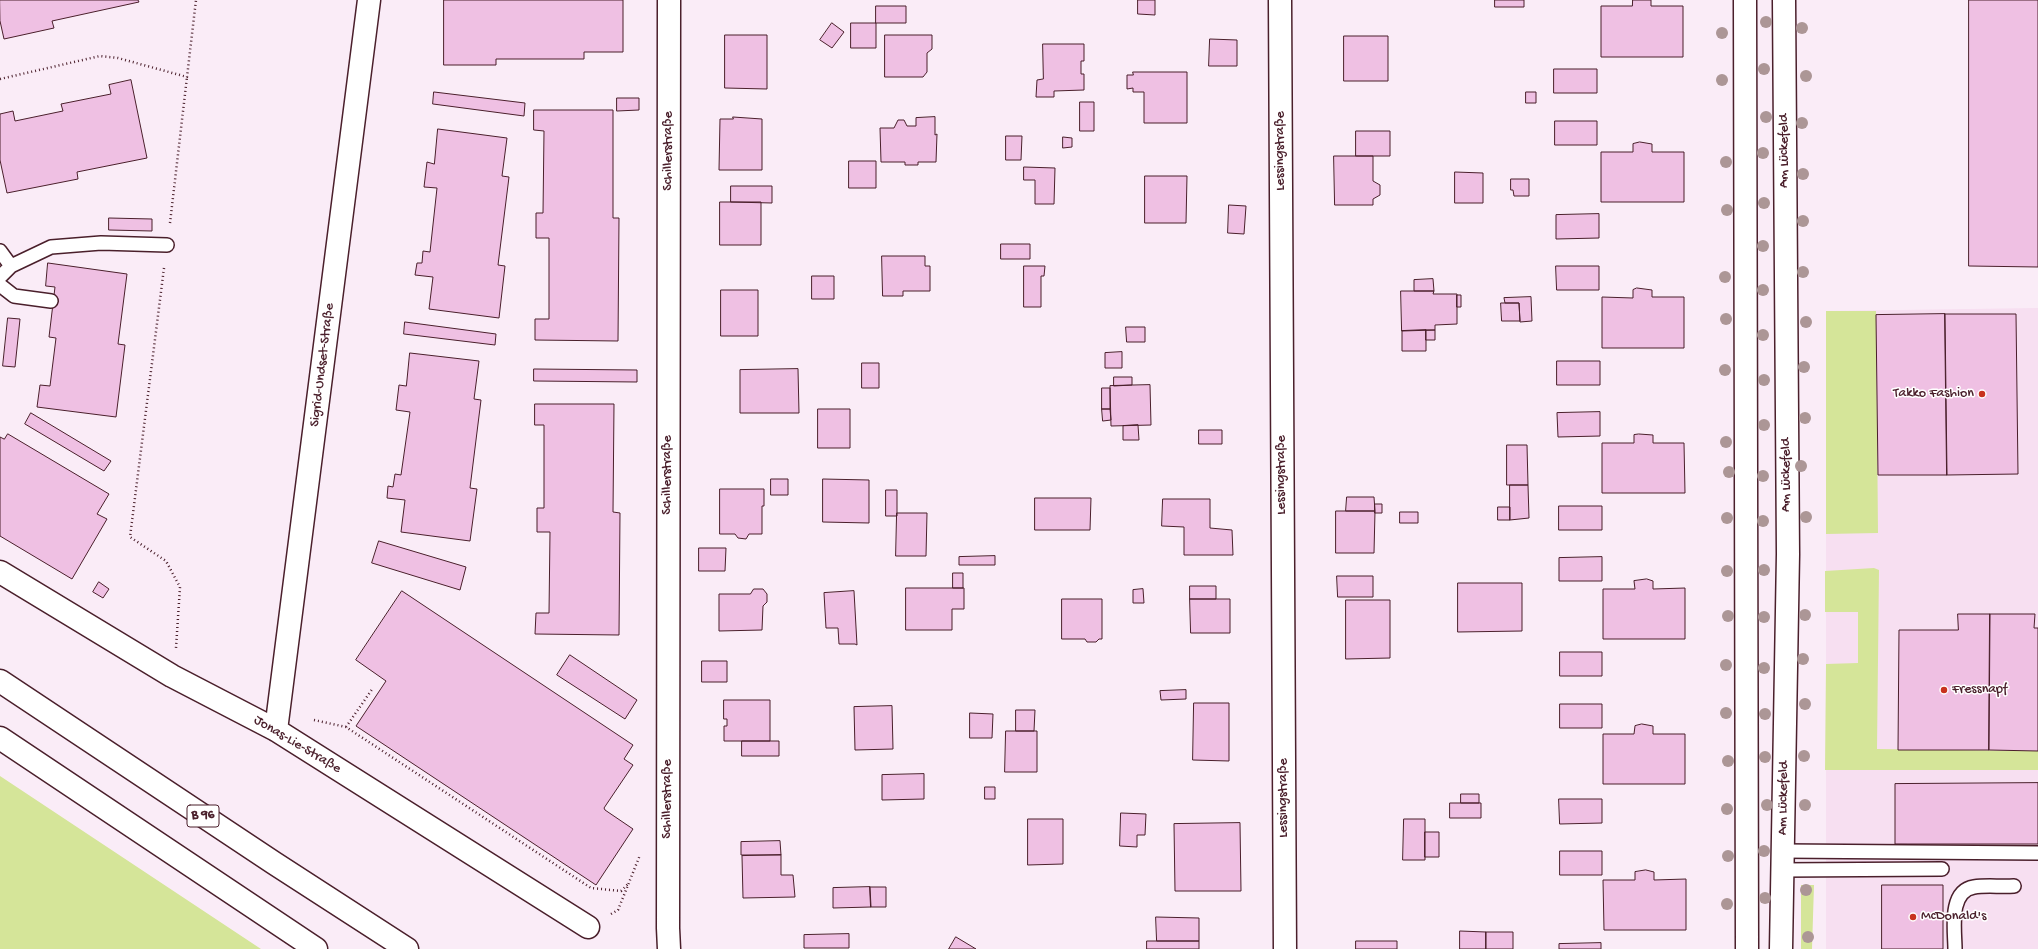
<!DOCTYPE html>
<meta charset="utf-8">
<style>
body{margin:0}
canvas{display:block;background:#faecf7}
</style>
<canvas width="2038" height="949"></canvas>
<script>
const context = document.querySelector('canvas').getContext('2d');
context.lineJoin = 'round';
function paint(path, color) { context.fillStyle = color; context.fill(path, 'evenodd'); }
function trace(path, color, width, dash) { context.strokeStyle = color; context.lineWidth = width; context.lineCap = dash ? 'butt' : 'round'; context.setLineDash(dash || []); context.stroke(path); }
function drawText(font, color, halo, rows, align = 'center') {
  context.font = font + ' "Gochi Hand",sans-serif'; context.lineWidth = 3; context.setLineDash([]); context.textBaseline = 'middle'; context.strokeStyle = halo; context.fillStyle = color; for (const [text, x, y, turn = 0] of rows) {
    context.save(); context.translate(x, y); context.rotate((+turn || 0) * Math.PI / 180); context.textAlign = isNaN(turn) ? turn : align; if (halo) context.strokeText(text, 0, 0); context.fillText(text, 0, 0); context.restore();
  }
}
const built = new Path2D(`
 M2038 308V949H1826V311Z`);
const green = new Path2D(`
 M1826 311H1876L1878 533 1826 534Z
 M1874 568 1879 570 1877 749 2038 751V770H1825L1826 664 1858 663V612H1825V571Z
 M0 776 261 949H0Z
 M1801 885H1814L1812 949H1801Z`);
const building = new Path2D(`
 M0 0H138L139 2 52 21 54 28 4 39 0 21Z
 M444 0H623V52H584V59H496V65H444Z
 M1138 0H1155V15L1138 14Z
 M1495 0H1524V7H1495Z
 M1633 0H1651V6H1683V57H1601V6H1632Z
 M1969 0H2038V267L1969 266Z
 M876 6H906V23H876Z
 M832 23 844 32 832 48 820 40Z
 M851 23H876V48H851Z
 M725 35H767V89L725 88Z
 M885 35H932V49L927 53V72L923 77H885Z
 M1344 36H1388V81H1344Z
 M1210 39 1237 40V66H1209Z
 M1043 44H1084V61H1081V74H1084V90L1054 91V97H1036L1037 80 1043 79Z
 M1554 69H1597V93H1554Z
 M1133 72H1187V123H1144V92H1133V88L1127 89V75H1133Z
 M131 80 147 158 77 172 78 179 7 193 0 160V114L13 111 15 121 63 111 61 104 111 94 109 85Z
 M434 92 525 103 524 116 433 104Z
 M1526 92H1536V103H1526Z
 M617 98H639V110L617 111Z
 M1080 102H1094V131H1080Z
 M534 110H613V218H619L618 341 535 340V319H549V238H536V213H543L544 131 534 130Z
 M733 117 762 119V170H719L720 119H733Z
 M935 117V135L937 134 936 162H918V165H905V162H881L880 128H894L898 120H904L907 126H916V118Z
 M1555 121H1597V145H1555Z
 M438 129 507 138 502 176 509 177 498 265 505 266 499 318 429 309 433 277 415 275 417 263H422L423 251 430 252 437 188 424 187 427 162 434 164Z
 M1356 131H1390V156H1356Z
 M1006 136H1022L1021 160H1006Z
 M1063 137 1072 138V147L1063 148Z
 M1640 142 1652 144V152H1684V202H1601V152H1633V144Z
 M1334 156H1373V181L1380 185V195L1373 199V205H1335Z
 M849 161H876V188H849Z
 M1024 167 1055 168 1054 204H1035V180H1024Z
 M1455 172 1483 173V203H1455Z
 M1145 176H1187L1186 223H1145Z
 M1511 179H1529V196H1514L1513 190H1511Z
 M731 186H772V203L731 202Z
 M720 202H761V245H720Z
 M1229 205 1246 206 1244 234 1228 233Z
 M1599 214V238L1556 239V215Z
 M109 218 152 219V231L109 230Z
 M1001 244H1030V259H1001Z
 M882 256H925V266H930V291H903V296H883Z
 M48 263 127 274 118 344 125 345 116 417 37 407 40 385 50 386 56 338 49 337 55 287 46 286Z
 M1024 266H1045L1044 276H1041V307H1024Z
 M1556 266H1599V290H1557Z
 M812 276H834V299H812Z
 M1433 279 1434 291H1414V280Z
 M1637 288 1652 290V297H1684V348H1602V297L1633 298V290Z
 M721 290H758V336H721Z
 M1401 291H1434L1433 294H1457V324L1435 325V330L1402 331Z
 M1457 295H1461V307H1457Z
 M1531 297 1532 321 1520 322 1519 303H1505L1504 298Z
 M1501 303H1519L1520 321H1502Z
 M1945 314 1947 475H1878L1876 315Z
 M1945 314H2016L2018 474 1947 475Z
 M8 318 20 319 15 367 3 366Z
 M405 322 496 334 495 345 404 334Z
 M1126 327H1145V342H1127Z
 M1426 330H1435V340H1426Z
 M1426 330V351H1402V331Z
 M1122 352V368H1105V353Z
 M410 353 479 361 474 399 481 400 470 488 477 489 470 541 401 532 405 500 387 498 388 486 393 487 395 474 401 475 410 412 396 410 399 385 406 386Z
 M1557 361H1600V385H1557Z
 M862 363H879V388H862Z
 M534 369 637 370V382L534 381Z
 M798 369 799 413H740V370Z
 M1114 377H1132V385L1114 386Z
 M1150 385 1151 425 1111 426 1110 386Z
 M1102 388H1110V409H1102Z
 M535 404H614L613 512 620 513 619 635 535 634 536 613H549L550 532H537V508H544V425H535Z
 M818 409H850V448H818Z
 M1102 409H1110L1111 420 1103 421Z
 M1600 412V436L1558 437 1557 413Z
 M31 413 111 461 104 471 25 424Z
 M1138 425 1139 440H1123V426Z
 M1199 430H1222V444H1199Z
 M8 434 109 494 97 514 107 519 72 579 0 536V437L4 439Z
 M1639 434 1653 435V443H1684L1685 493H1602V443H1634V435Z
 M1507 445H1527L1528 485H1507Z
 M771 479H788V495H771Z
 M823 479 869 480V523L823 522Z
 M1510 485H1528L1529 518 1510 520Z
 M720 489H764V506H762V534H749L746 539 738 538 735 534H720Z
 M886 490H897V516H886Z
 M1347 497H1374L1375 511H1346Z
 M1035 498H1091L1090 530H1035Z
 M1163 499H1210V528L1232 530 1233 555H1184V527L1162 526Z
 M1375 504H1382V513H1375Z
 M1559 506H1602V530H1559Z
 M1498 507H1510V520H1498Z
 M1336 511H1375L1374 553H1336Z
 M1400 512H1418V523H1400Z
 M897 513H927L926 556H896Z
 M379 541 466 567 460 590 372 563Z
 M699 548H726L725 571H699Z
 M995 556V565H959V557Z
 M1602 557V581H1559V558Z
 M953 573H963V588H953Z
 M1337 576H1373V597H1338Z
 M1647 579 1653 581V589L1685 588V639H1603V589H1635L1634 581Z
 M99 582 109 589 103 598 93 592Z
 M1458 583H1522V631L1458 632Z
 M1190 586H1216V599H1190Z
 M906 588H964V609H952V630H906Z
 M754 589H763L767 594V602L763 606 762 630 719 631V594H750Z
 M1143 589 1144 603H1133V590Z
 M402 591 633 745 624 759 633 765 604 808 605 810 633 829 596 885 356 726 386 681 356 660Z
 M854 591 857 645 855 644H839L838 628H826L824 593Z
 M1062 599H1102V639H1099L1096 642H1087L1085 639H1062Z
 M1190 599H1230V633H1191Z
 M1346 600H1390V658L1346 659Z
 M1958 614H1990L1989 750H1898L1899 630H1958Z
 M1990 614H2035L2034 628H2038V751L1989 750Z
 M1560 652H1602V676H1560Z
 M570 655 637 700 625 719 557 675Z
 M702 661H727V682H702Z
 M1186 690V699L1161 700 1160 691Z
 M724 700H770V741H724V726H727V719H724Z
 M1194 703H1229V761L1193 760Z
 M1560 704H1602V728H1560Z
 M892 706 893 749 855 750 854 707Z
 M1016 710H1035L1034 731H1016Z
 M970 713 993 714 992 738H970Z
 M1642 724 1653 726V734H1685V784H1603V734H1634L1635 726Z
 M1006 731H1037V772H1005Z
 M742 741H779V756H742Z
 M924 774V799L882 800V775Z
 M2038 783V844H1895V784Z
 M985 787H995V799H985Z
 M1461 794H1479V803H1461Z
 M1559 799H1602V823L1560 824Z
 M1450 803H1481V818H1450Z
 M1121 813 1146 814 1145 835H1137V847L1120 846Z
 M1028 819H1063V864L1028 865Z
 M1404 819H1425V860H1403Z
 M1240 823 1241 891H1175L1174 824Z
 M1425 832H1439V857H1425Z
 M780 841 781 855H741V842Z
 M1560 851H1602V875H1560Z
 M781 855V875H793L795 897 743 898 742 856Z
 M1646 870 1654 872V880L1686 879V930H1604L1603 880H1635V872Z
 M1882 885H1943V949H1882Z
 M870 887 871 907 833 908V888Z
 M870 887H886V907H871Z
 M1156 917 1199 918V941H1157Z
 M1460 931 1486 932V949H1460Z
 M1486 932H1513V949H1486Z
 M849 934V948H804V935Z
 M956 937 976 949H949Z
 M1147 941H1199V949H1147Z
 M1356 941H1397V949H1356Z
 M1601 943V949H1559V944Z`);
const path = new Path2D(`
 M0 79 100 56 118 58 187 77 196 0
 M170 223 187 77
 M164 268 130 537 166 561 180 587 176 648
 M314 720 346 727 591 888 621 891 629 883
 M346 727 373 688
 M611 914 618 910 640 855`);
const service = new Path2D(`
 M0 251 11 266 51 247 101 243 167 245
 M0 277 11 266
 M0 285 14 296 51 301
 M1783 851 2038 853
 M1782 870 1942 869
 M1955 949C1955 931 1948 891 1974 887 1986 885 2001 887 2014 886`);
const minor = new Path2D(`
 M1280 0 1285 949
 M1745 0 1747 949
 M0 572 172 676 276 730 588 927
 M276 730 369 0
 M669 949 668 928 669 0
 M1781 949 1788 554 1784 0`);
const trunk = new Path2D(`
 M0 681 274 863 407 949
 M0 738 316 949`);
const trees = [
 [1766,22],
 [1802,28],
 [1722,33],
 [1764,69],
 [1806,76],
 [1722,80],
 [1766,117],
 [1802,123],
 [1763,153],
 [1726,162],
 [1803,174],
 [1764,203],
 [1727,210],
 [1803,221],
 [1763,246],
 [1803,272],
 [1725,277],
 [1763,290],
 [1726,319],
 [1806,322],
 [1763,335],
 [1804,367],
 [1725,370],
 [1764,380],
 [1805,418],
 [1764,425],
 [1726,442],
 [1801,466],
 [1729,472],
 [1763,476],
 [1806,517],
 [1727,518],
 [1763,521],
 [1764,570],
 [1727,571],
 [1805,615],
 [1728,616],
 [1764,617],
 [1803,659],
 [1726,665],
 [1764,668],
 [1805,704],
 [1726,713],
 [1765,714],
 [1804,756],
 [1765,757],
 [1728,761],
 [1767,805],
 [1805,805],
 [1727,809],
 [1764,851],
 [1728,856],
 [1806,890],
 [1765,898],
 [1727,904],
 [1808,937]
];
const markers = [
 [1982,394,4,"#c8321e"],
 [1944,690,4,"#c8321e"],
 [1913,917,4,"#c8321e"]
];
const shields = [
 [203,816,32]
];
const shieldNames = [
 ["B 96",203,816]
];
const streetNames = [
 ["Schillerstraße",669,151,-90],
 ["Lessingstraße",1281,151,-90],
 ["Am Lückefeld",1785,151,-90],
 ["Sigrid-Undset-Straße",323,365,-83],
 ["Schillerstraße",668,475,-90],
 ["Lessingstraße",1282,475,-90],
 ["Am Lückefeld",1787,475,-90],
 ["Jonas-Lie-Straße",297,745,31],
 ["Lessingstraße",1284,798,-90],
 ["Am Lückefeld",1784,798,-89],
 ["Schillerstraße",668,799,-90]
];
const poiNames = [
 ["Takko Fashion",1974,394,"right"],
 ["Fressnapf",1952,690],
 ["McDonald's",1921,917]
];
paint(built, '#f7dff1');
paint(green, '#d5e599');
paint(building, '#efc0e3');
trace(building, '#4a1f2b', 1);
trace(service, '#4a1f2b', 16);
trace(minor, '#4a1f2b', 25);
trace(trunk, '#4a1f2b', 25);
trace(path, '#4a1f2b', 2.5, [1, 3]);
trace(service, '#fff', 13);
trace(minor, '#fff', 22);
trace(trunk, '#fff', 22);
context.fillStyle = '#ac9696';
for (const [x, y] of trees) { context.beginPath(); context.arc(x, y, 6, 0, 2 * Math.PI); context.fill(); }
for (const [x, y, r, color] of markers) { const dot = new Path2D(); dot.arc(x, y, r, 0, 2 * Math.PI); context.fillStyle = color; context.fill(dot); trace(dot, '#fff', 1.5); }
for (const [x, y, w] of shields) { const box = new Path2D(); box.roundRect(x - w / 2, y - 11, w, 22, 3); context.fillStyle = '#fff'; context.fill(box); trace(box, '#4a1f2b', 1); }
drawText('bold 13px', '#4a1f2b', null, shieldNames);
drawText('14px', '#4a1f2b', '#fff', streetNames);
drawText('14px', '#4a1f2b', '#fff', poiNames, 'left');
</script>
